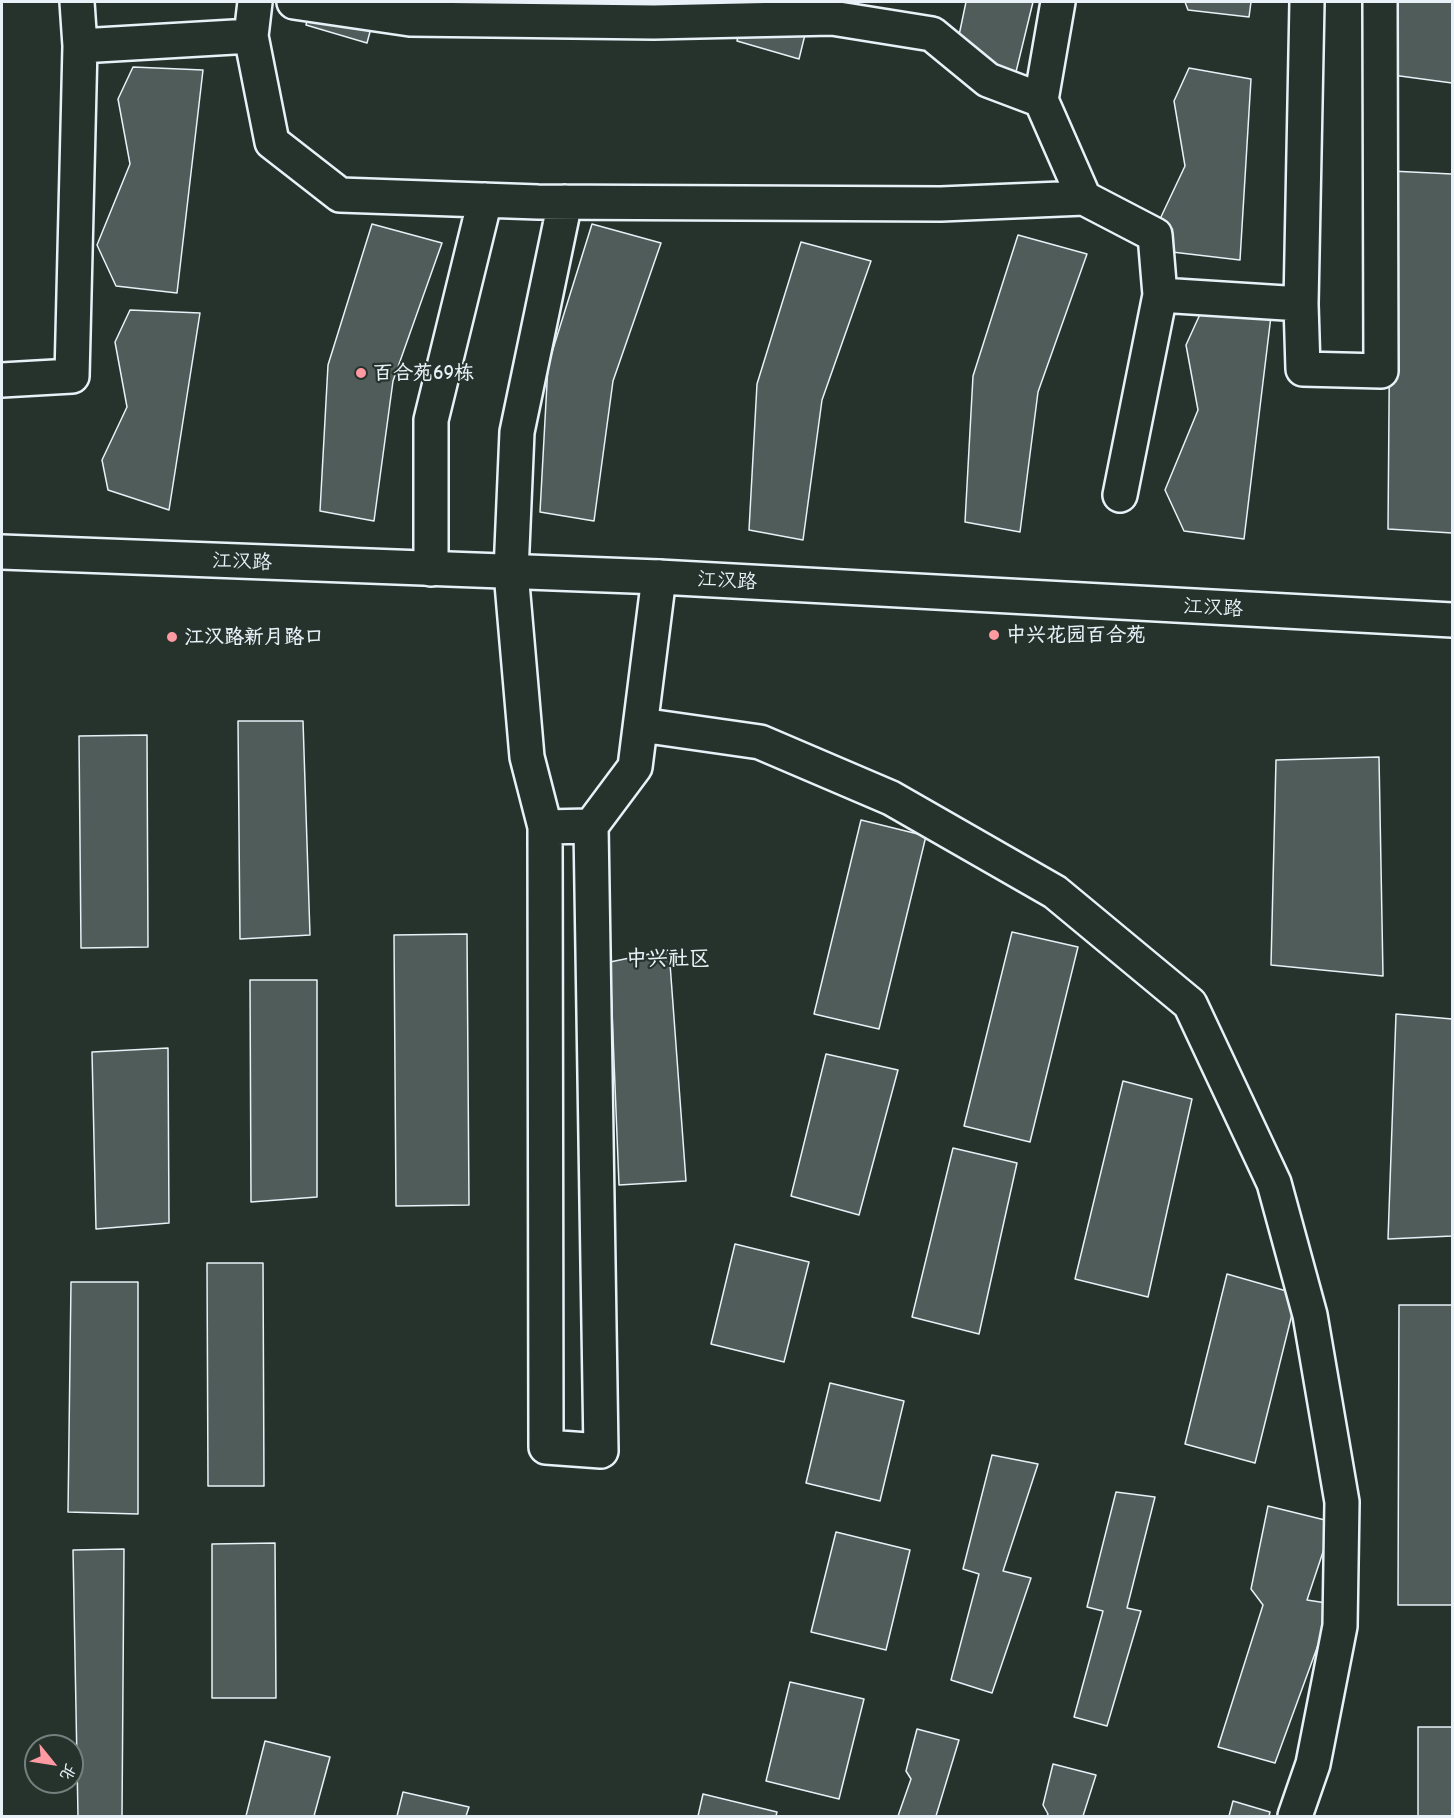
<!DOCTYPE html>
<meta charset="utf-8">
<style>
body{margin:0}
#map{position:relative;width:1454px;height:1818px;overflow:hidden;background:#26332d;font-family:"Comic Neue","LXGW WenKai TC",sans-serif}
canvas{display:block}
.frame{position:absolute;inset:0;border:3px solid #e8f1f8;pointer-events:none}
.north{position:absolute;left:24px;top:1734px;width:60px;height:60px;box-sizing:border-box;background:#26332d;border:2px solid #747f7e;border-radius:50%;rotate:120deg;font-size:16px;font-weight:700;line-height:24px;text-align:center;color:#e8f1f8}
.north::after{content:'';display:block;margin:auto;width:21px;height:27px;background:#ff9aa2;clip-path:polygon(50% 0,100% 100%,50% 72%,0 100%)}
</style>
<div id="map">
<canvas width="1454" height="1818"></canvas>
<div class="frame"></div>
<div class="north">北</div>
</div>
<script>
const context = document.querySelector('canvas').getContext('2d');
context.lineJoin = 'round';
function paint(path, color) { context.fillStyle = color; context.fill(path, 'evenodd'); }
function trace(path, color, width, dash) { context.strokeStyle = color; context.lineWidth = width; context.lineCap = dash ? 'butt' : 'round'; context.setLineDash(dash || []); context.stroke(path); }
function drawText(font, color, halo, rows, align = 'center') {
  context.font = font + ' "Comic Neue","LXGW WenKai TC",sans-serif'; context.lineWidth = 4.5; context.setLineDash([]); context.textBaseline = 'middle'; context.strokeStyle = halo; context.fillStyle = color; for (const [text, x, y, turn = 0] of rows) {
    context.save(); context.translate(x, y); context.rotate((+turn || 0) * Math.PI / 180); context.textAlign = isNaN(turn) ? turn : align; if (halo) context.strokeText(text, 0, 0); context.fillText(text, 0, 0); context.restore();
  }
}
const building = new Path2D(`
 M311 2H378L367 43 306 25Z
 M745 2H813L799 59 737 41Z
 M966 2H1033L1015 76 954 59Z
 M1185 2H1251L1249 17 1188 10Z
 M1386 2H1452V83L1385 74Z
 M133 67 203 70 177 293 116 286 97 245 130 164 118 99Z
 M1189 68 1251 79 1240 260 1172 252 1160 219 1185 166 1174 101Z
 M1391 171 1452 174V533L1388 529Z
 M372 224 442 243 393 381 374 521 320 511 328 365Z
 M592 224 661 243 613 381 594 521 540 512 548 365Z
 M1018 235 1087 254 1038 392 1020 532 965 522 973 376Z
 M801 242 871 261 822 400 803 540 749 530 757 384Z
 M130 310 200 313 169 510 108 490 102 460 127 407 115 342Z
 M1201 312 1271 316 1244 539 1184 531 1165 490 1198 410 1186 345Z
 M238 721H303L310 935 240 939Z
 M147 735 148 947 81 948 79 736Z
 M1379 757 1383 976 1271 965 1276 760Z
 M861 820 926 836 879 1029 814 1014Z
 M1012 932 1078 947 1030 1142 964 1126Z
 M467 934 469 1205 396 1206 394 935Z
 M669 950 686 1181 619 1185 610 962Z
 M250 980H317V1197L251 1202Z
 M1396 1014 1452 1019V1236L1388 1239Z
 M168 1048 169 1223 96 1229 92 1052Z
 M826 1054 898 1070 859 1215 791 1196Z
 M1123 1081 1192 1099 1148 1297 1075 1279Z
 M953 1148 1017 1163 979 1334 912 1317Z
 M735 1244 809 1262 784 1362 711 1344Z
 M207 1263H263L264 1486H208Z
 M1227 1274 1297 1294 1255 1463 1185 1444Z
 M71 1282H138V1514L68 1512Z
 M1399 1305H1452V1605H1398Z
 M830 1383 904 1401 880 1501 806 1483Z
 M992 1455 1038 1464 1003 1571 1031 1578 992 1693 951 1680 979 1574 963 1569Z
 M1116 1492 1155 1497 1127 1608 1141 1611 1107 1726 1074 1717 1103 1611 1087 1607Z
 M1268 1506 1333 1522 1307 1600 1333 1604 1275 1763 1218 1747 1263 1605 1251 1589Z
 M836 1532 910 1550 886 1650 811 1632Z
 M275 1543 276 1698H212V1544Z
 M124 1549 122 1816H78L73 1550Z
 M790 1682 864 1699 839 1799 766 1781Z
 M1418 1727H1452V1816H1418Z
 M917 1729 959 1740 936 1816H898L911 1779 906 1771Z
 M265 1741 330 1757 314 1816H246Z
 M1053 1764 1096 1775 1083 1816H1047L1048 1814 1043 1805Z
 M403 1792 469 1807 466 1816H397Z
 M703 1794 777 1812 776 1816H698Z
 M1233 1801 1270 1812 1269 1816H1229Z`);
const minor = new Path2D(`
 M255 2 251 36 272 142 340 195 538 202 941 204 1084 198 1155 235 1160 295 1120 495
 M294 2 410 19 654 22 832 18 932 34 988 80 1041 100
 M1058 2 1041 100 1084 198
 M1307 2 1301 304 1303 369 1381 371 1380 2
 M80 46 251 36
 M565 202 517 432 511 572 527 757 545 827 591 826 635 767 659 577
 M1160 295 1301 304
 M2 380 72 376 80 46 77 2
 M431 569V420L485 200
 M641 725 760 742 891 798 1055 892 1190 1004 1274 1183 1310 1315 1342 1502 1340 1626 1313 1764 1295 1816
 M545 827 546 1447 601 1451 591 826`);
const tertiary = new Path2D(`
 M2 552 659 577 1452 620`);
const markers = [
 [361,373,6,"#ff9aa2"],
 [994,635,6,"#ff9aa2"],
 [172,637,6,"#ff9aa2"]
];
const poiNames = [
 ["百合苑69栋",373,373],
 ["中兴花园百合苑",1006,635],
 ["江汉路新月路口",184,637]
];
const streetNames = [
 ["江汉路",242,562,2],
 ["江汉路",727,581,3],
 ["江汉路",1213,608,3]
];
const neighbourhoodNames = [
 ["中兴社区",668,959]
];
paint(building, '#505c59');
trace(building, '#e8f1f8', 1.5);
trace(minor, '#e8f1f8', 38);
trace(tertiary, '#e8f1f8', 38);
trace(minor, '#26332d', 33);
trace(tertiary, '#26332d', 33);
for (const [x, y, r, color] of markers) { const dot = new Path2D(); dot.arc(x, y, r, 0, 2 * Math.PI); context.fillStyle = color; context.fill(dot); trace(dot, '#26332d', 2); }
drawText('bold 20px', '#e8f1f8', '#26332d', poiNames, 'left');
drawText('20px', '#e8f1f8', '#26332d', streetNames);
drawText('bold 21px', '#e8f1f8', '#26332d', neighbourhoodNames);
</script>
